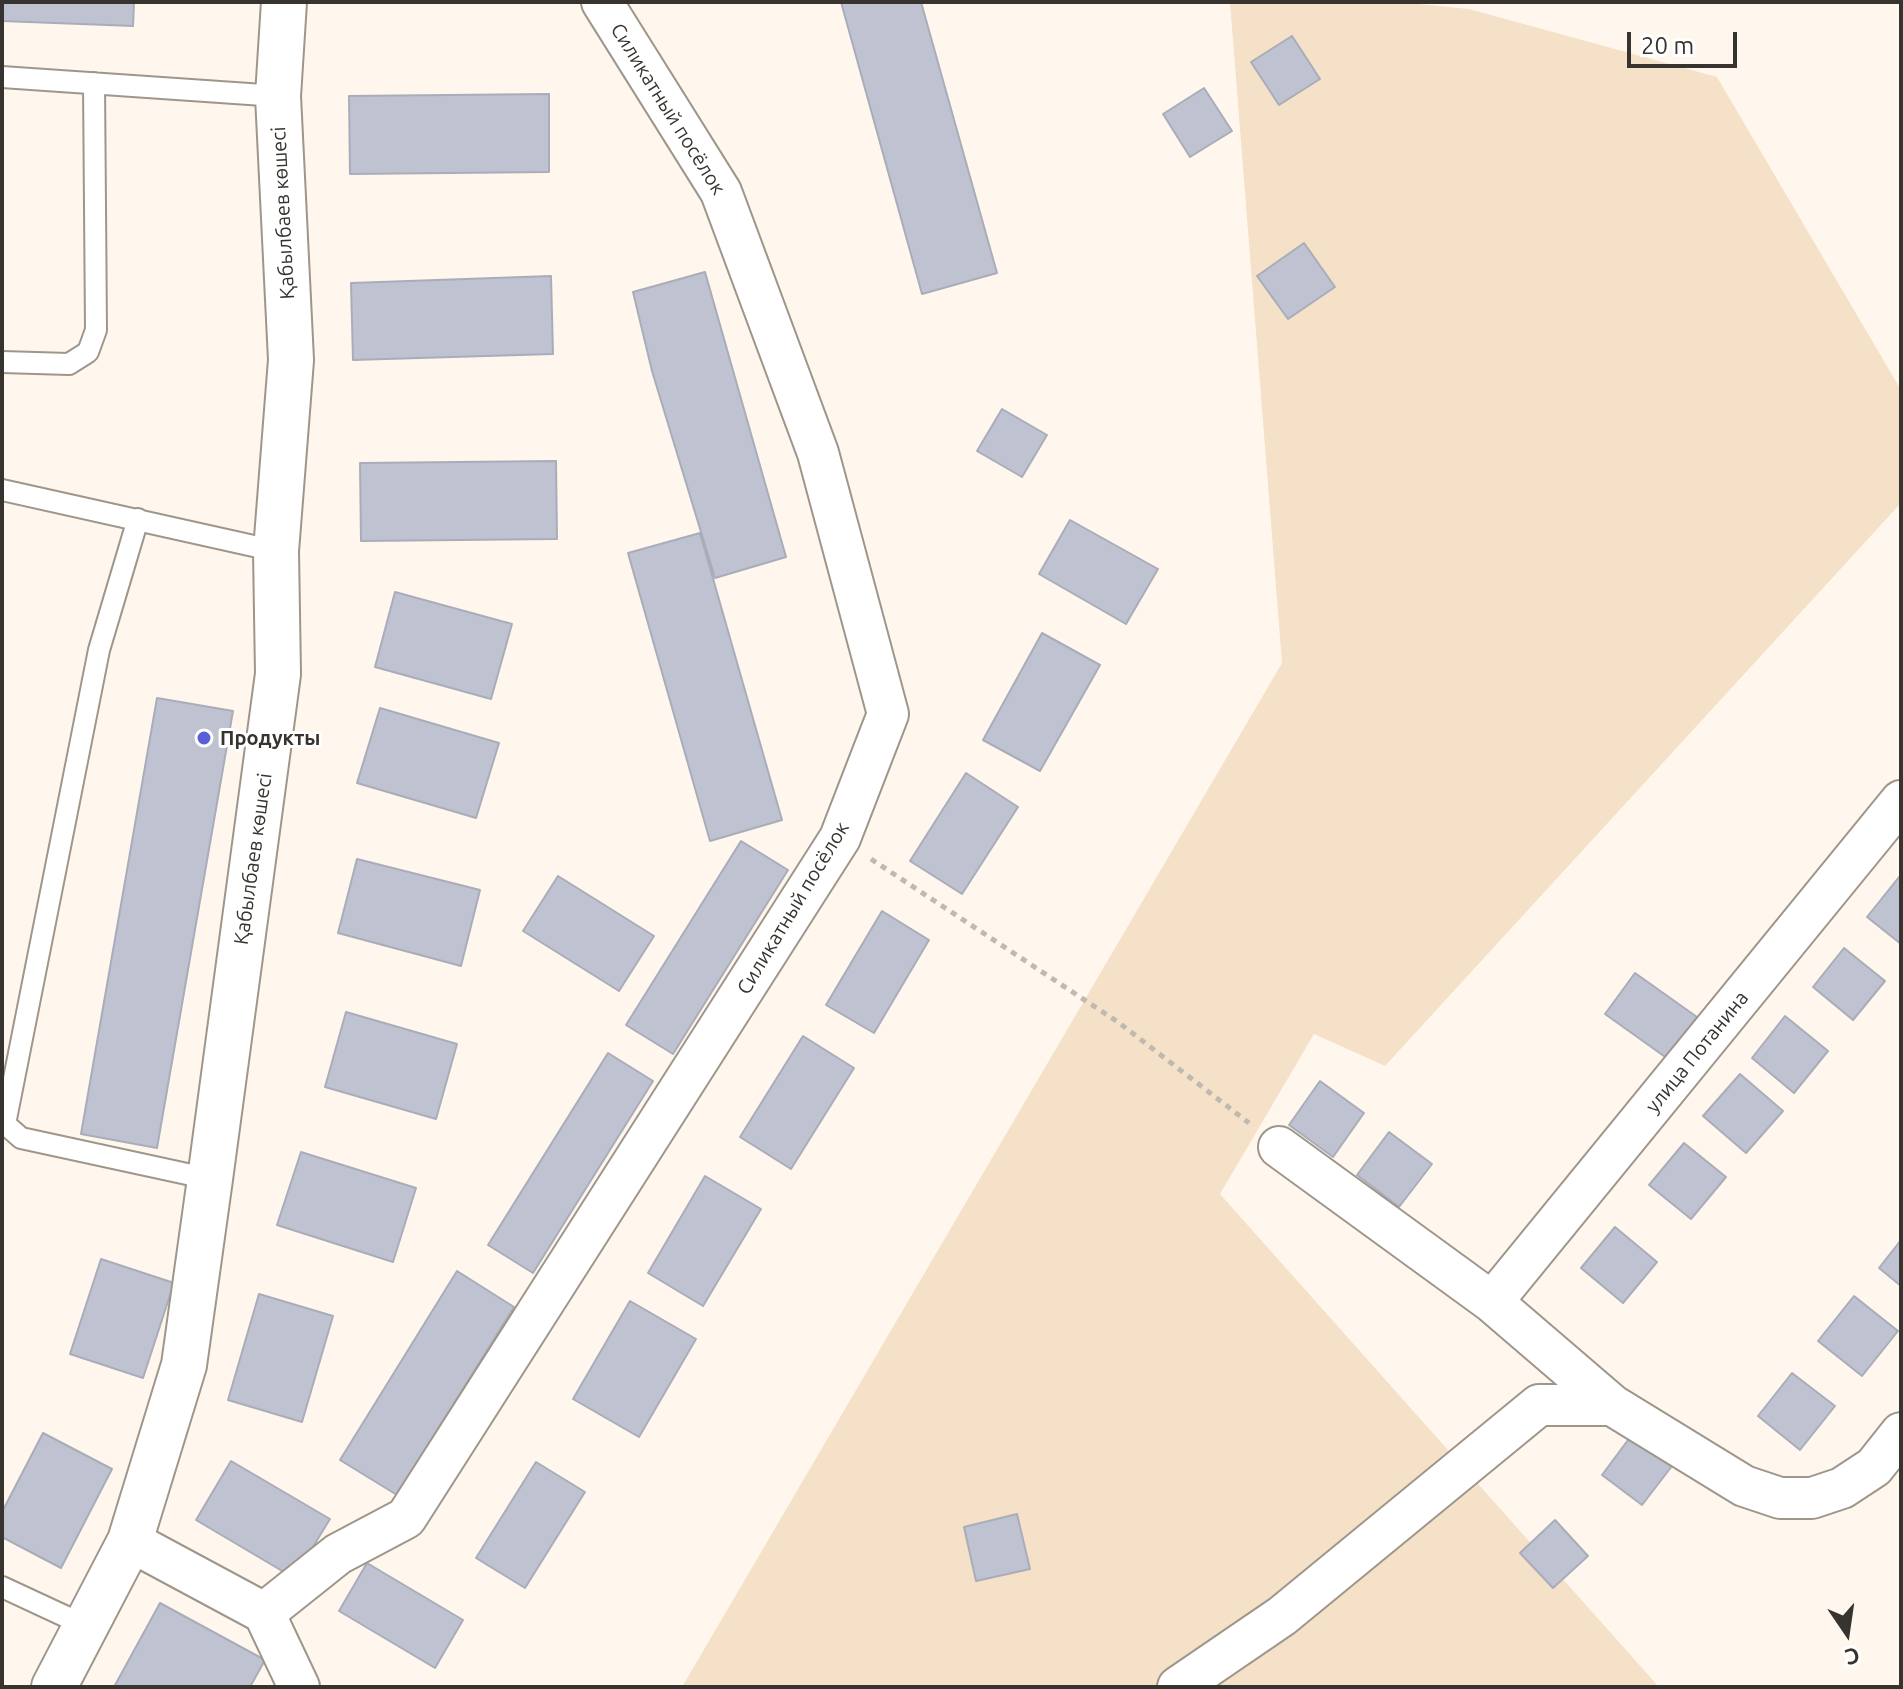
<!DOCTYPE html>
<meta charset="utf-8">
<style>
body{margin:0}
#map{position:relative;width:1903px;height:1689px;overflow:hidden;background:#fff7ed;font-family:Ubuntu,sans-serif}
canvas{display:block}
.frame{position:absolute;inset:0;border:4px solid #37332e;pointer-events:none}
.north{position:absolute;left:1807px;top:1593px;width:80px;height:80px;-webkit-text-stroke:6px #fff;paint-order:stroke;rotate:167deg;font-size:22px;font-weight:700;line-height:32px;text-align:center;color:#37332e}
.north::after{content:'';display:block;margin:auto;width:28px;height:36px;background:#37332e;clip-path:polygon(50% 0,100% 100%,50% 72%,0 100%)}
.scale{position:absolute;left:1627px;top:32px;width:110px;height:36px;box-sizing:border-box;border:4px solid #37332e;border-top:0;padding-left:10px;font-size:24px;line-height:28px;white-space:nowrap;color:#37332e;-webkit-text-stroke:6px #fff;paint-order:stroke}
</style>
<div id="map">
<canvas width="1903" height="1689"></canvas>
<div class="frame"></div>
<div class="north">С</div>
<div class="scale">20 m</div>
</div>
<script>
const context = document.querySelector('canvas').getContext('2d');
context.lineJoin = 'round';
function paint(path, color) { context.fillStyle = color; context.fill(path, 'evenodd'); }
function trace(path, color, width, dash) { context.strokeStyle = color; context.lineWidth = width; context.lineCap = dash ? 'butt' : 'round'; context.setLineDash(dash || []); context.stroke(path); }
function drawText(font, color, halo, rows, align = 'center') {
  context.font = font + ' Ubuntu,sans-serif'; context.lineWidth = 6; context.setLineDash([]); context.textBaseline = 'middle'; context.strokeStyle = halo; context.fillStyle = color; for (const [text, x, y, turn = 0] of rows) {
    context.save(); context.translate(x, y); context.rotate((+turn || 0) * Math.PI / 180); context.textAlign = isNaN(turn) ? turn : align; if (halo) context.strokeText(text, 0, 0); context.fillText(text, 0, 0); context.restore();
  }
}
const green = new Path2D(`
 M1230 2H1399L1469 9 1717 77 1901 390V503L1385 1066 1314 1034 1220 1194 1659 1687H682L1282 663Z`);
const building = new Path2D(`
 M2 2H134L133 26 2 21Z
 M841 2H921L997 273 922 294Z
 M1292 36 1320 79 1279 105 1251 62Z
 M1204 88 1232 131 1190 157 1163 114Z
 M549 94V172L350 174 349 96Z
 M1304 243 1335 287 1288 319 1257 276Z
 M705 272 786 557 715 578 652 371 633 292Z
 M551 276 553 354 353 360 351 283Z
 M1002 409 1047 435 1022 477 977 451Z
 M556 461 557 539 361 541 360 463Z
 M1070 520 1158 569 1126 624 1039 574Z
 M700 533 782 820 710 841 628 553Z
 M395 592 512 624 491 699 375 667Z
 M1042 633 1100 665 1040 771 983 740Z
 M157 698 233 711 157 1148 81 1134Z
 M380 708 499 743 476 818 357 783Z
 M966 773 1018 807 962 894 910 861Z
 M741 841 788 870 673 1054 626 1025Z
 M357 859 480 890 461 966 338 933Z
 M558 876 654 936 619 991 523 931Z
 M1899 877 1901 879V944L1867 917Z
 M882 911 929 940 874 1033 826 1005Z
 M1844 948 1885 981 1853 1020 1813 987Z
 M1635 973 1697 1017 1668 1059 1605 1014Z
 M346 1012 457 1044 436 1119 325 1087Z
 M1785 1016 1828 1051 1794 1093 1752 1058Z
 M803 1036 854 1068 791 1169 740 1137Z
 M608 1053 653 1081 533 1273 488 1245Z
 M1740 1074 1783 1111 1746 1153 1703 1116Z
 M1320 1081 1364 1113 1333 1157 1289 1125Z
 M1389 1132 1432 1164 1399 1207 1357 1175Z
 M1684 1143 1726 1177 1691 1219 1649 1185Z
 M301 1152 416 1188 393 1262 277 1225Z
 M705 1176 761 1209 703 1306 648 1273Z
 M1615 1227 1657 1262 1623 1303 1581 1268Z
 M1901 1240V1286L1879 1268Z
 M101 1259 174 1283 143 1378 70 1354Z
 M457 1271 514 1307 397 1495 340 1460Z
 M259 1294 333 1316 302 1422 228 1400Z
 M1854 1296 1898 1331 1862 1376 1818 1341Z
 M630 1301 696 1339 639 1437 573 1399Z
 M1792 1373 1835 1406 1800 1450 1758 1416Z
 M43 1433 112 1469 61 1568 2 1537V1512Z
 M1631 1436 1672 1466 1642 1505 1602 1475Z
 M231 1461 330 1519 294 1578 196 1520Z
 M536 1462 585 1492 525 1588 476 1558Z
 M1017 1514 1030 1569 976 1581 964 1527Z
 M1555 1520 1588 1556 1553 1588 1520 1553Z
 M367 1563 463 1620 435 1668 339 1611Z
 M160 1603 265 1660 250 1687H114Z`);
const path = new Path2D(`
 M871 859 1118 1022 1249 1123`);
const lane = new Path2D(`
 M2 77 278 96
 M2 362 69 364 88 352 96 330 94 83
 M2 490 276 551
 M138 519 99 650 5 1124 21 1138 210 1179
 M2 1587 86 1626`);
const street = new Path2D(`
 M1279 1147 1492 1302 1612 1405 1744 1486 1780 1498H1812L1842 1488 1874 1467 1901 1433
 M1492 1302 1901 801
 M130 1541 264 1613 299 1687
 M264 1613 338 1554 406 1518 840 838 888 714 818 453 721 192 602 2
 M1178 1687 1282 1616 1539 1405H1612`);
const secondary = new Path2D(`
 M54 1687 130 1541 184 1365 210 1179 278 674 276 551 291 360 278 96 284 2`);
const markers = [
 [204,738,8,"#5b5fd7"]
];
const streetNames = [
 ["Силикатный посёлок",668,109,58],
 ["Қабылбаев көшесі",283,213,-93],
 ["Қабылбаев көшесі",253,859,-82],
 ["Силикатный посёлок",793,908,-59],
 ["улица Потанина",1697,1052,-51]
];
const poiNames = [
 ["Продукты",220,738]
];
paint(green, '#f5e1c8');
paint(building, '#bfc2d0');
trace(building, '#a9acb9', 2);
trace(lane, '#9f968b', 24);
trace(street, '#9f968b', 44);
trace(secondary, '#9f968b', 48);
trace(path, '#c0b9b0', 5, [6, 6]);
trace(lane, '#fff', 20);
trace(street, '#fff', 40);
trace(secondary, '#fff', 44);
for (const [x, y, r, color] of markers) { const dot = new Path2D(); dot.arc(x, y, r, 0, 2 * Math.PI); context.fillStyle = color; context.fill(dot); trace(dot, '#fff', 3); }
drawText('20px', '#37332e', '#fff', streetNames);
drawText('bold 20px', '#37332e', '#fff', poiNames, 'left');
</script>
